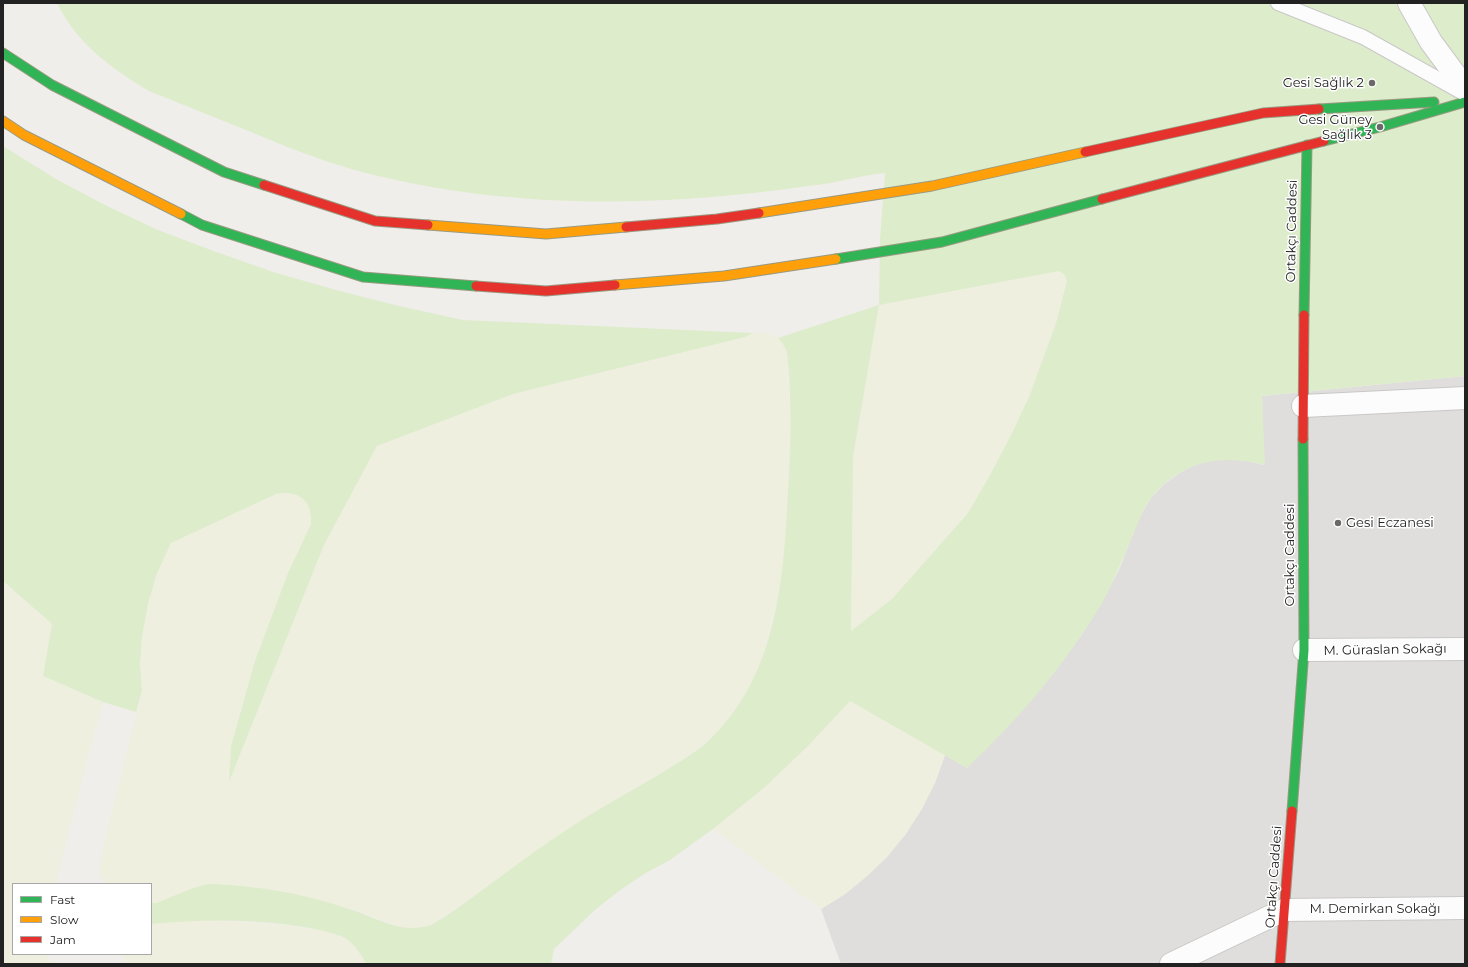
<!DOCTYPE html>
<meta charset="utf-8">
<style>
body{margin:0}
#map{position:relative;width:1468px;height:967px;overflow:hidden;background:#f0eeeb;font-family:Montserrat,sans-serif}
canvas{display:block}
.frame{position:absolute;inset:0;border:4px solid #222;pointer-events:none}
.legend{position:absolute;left:12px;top:883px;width:140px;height:72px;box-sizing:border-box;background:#fff;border:1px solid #a7a7a7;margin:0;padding:5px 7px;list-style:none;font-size:12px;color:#222}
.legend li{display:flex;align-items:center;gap:8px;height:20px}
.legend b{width:20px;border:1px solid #a7a7a7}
</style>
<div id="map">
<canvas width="1468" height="967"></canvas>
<div class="frame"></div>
<ul class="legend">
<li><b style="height:5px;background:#30b455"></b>Fast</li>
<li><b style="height:5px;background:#ff9f0a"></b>Slow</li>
<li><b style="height:5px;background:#e5322d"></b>Jam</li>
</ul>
</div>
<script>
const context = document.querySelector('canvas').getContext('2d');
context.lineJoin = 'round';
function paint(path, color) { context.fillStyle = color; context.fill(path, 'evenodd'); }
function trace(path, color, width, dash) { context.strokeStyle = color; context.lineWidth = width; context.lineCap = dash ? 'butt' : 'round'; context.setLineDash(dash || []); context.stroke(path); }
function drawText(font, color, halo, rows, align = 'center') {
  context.font = font + ' Montserrat,sans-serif'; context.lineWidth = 3; context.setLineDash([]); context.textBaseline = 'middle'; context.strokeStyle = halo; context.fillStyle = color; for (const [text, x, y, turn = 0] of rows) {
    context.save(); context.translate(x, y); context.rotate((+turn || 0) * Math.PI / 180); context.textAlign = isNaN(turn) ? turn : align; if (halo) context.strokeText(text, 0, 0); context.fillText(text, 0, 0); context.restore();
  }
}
const residential = new Path2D(`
 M1465 376V964H841L821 909 845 894 867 876 888 856 935 783 945 755 967 768 1081 636 1101 603 1119 570 1140 516 1151 498 1164 484 1181 472 1197 464 1213 460 1231 459 1248 461 1264 465 1262 396Z`);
const farmland = new Path2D(`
 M1059 271 1064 274 1067 281 1056 323 1029 397 1010 437 990 475 968 513 892 599 851 631 853 457 879 305Z
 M762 332 770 334 778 338 783 344 787 352 788 361 790 413 789 466 785 555 781 585 774 617 765 648 754 679 741 702 725 724 706 742 685 758 574 825 439 920 431 925 421 928 408 929 396 926 357 911 318 900 282 892 246 886 209 884 157 903H151V884H105L99 873 105 837 142 691 140 664 142 637 148 604 157 573 171 543 276 494 284 493H292L300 496 306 501 310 508 312 516 311 524 288 573 255 661 231 746 230 780 324 545 377 446 513 394 745 337 753 333Z
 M3 581 52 624 43 676 103 702 69 829 56 884H13V954H47L52 964H3Z
 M850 701 945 755 935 783 922 809 906 834 888 856 867 876 845 894 821 909 713 829 765 787 809 745Z
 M216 920 286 925 320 930 345 938 356 949 366 964H127L122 954H151V924L178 921Z`);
const grass = new Path2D(`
 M57 3H1465V376L1262 396 1265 465C1227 456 1196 458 1165 483 1145 500 1140 519 1130 542 1121 563 1112 585 1101 605 1064 666 1019 719 967 768L850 701 809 745 765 787 713 829 670 860 644 874 619 891 596 909 554 949 551 964H366C362 955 353 943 345 938 340 935 333 934 327 932 310 927 291 925 273 923 232 919 192 920 151 924V903H157C171 897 193 887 208 884 215 883 223 885 230 885 273 888 317 897 358 912 383 921 403 934 431 925 446 917 460 906 474 896 507 872 540 847 574 825 601 807 630 792 658 775 674 765 692 755 707 742 777 678 784 579 788 490 791 444 792 397 787 352L783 344 778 338 879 305 880 239 885 173C862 175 840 182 817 185 774 191 730 196 685 199 573 206 460 199 351 169 317 159 284 146 251 132 217 118 183 105 149 91 112 69 76 43 57 3ZM1059 271 1064 274 1067 281 1056 323 1029 397 1010 437 990 475 968 513 892 599 851 631 853 457 879 305Z
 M3 146 56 179 107 206 158 230 211 250 273 272 336 290 399 306 463 320 753 333 745 337 513 394 377 446 324 545 229 782 231 746 255 661 288 573 311 524C313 501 298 489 276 494L171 543 157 573 148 604 142 637 140 664 142 691 136 712 103 702 43 676 52 624 3 581Z`);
const lane = new Path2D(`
 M1278 3 1363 37 1465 94`);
const street = new Path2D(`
 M1409 3 1431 42 1465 88
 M1303 406 1465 398
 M1304 650 1465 649
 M1171 964 1284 910 1465 908`);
const fast = new Path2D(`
 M3 53 52 85 224 172 264 185
 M1319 109 1434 102
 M1324 141 1380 127 1465 102
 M181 214 202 225 363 277 476 286
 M836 259 942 242 1102 199
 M1304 315 1307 145
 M1292 811 1304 650 1303 439`);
const slow = new Path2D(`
 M3 121 24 135 181 214
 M759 213 932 186 1085 152
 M428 225 546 234 626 227
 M615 285 724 276 836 259`);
const jam = new Path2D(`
 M1085 152 1263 113 1319 109
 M264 185 375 221 428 225
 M1102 199 1324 141
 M626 227 717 219 759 213
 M476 286 546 291 615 285
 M1303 439 1304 315
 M1280 964 1292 811`);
const markers = [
 [1372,83,4,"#6a6968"],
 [1380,127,4,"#6a6968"],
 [1338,523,4,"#6a6968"]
];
const poiNames = [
 ["Gesi Sağlık 2",1364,83],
 ["Gesi Güney",1372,120],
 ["Sağlık 3",1372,135],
 ["Gesi Eczanesi",1346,523,"left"]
];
const streetNames = [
 ["Ortakçı Caddesi",1292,231,-89],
 ["Ortakçı Caddesi",1290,555,-90],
 ["M. Güraslan Sokağı",1385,650,-1],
 ["Ortakçı Caddesi",1274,877,-86],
 ["M. Demirkan Sokağı",1375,909]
];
paint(residential, '#dfdedc');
paint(farmland, '#efefdf');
paint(grass, '#ddeccb');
trace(lane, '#c9c8c7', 16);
trace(street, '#c9c8c7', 24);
trace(fast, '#999a82', 11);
trace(slow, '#999a82', 11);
trace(jam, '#999a82', 11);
trace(lane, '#fdfcfc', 14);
trace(street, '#fdfcfc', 22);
trace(fast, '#30b455', 9);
trace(slow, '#ff9f0a', 9);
trace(jam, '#e5322d', 9);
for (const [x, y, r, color] of markers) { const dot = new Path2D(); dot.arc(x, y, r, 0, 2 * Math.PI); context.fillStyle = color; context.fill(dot); trace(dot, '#fff', 1.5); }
drawText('13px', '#222', '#fff', poiNames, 'right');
drawText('13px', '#222', '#fff', streetNames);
</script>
